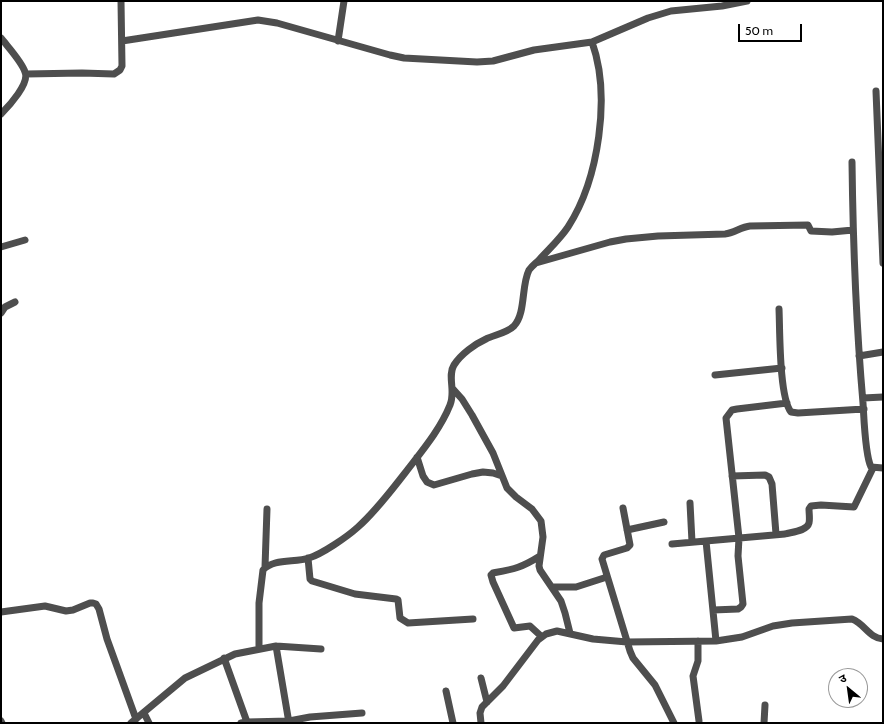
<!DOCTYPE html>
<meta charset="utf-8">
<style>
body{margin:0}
#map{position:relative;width:884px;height:724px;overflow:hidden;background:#fff;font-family:Cabin,"Noto Sans Devanagari",sans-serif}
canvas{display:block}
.frame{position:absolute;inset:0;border:2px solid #000;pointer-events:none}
.north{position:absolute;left:828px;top:668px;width:40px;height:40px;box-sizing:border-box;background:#fff;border:1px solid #999;border-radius:50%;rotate:331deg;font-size:11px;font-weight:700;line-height:16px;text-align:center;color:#000}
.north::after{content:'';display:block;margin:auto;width:14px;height:18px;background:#000;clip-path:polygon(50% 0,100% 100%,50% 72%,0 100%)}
.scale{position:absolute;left:738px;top:24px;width:64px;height:18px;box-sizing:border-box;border:2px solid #000;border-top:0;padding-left:5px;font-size:12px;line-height:14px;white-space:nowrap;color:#000;-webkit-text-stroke:3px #fff;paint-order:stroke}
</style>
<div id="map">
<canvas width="884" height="724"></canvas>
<div class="frame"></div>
<div class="north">उ</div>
<div class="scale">50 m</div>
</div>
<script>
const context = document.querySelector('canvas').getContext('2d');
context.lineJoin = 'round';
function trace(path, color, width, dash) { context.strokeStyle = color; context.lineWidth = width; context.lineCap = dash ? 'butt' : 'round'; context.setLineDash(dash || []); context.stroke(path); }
const street = new Path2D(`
 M1 38C8 47 22 62 25 72 30 83 9 106 1 114
 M122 41 258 20 277 23 390 55 404 58 477 62 493 61 534 50 592 42 648 18 671 11 722 6 747 1
 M338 41 344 1
 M26 74 82 73 114 74 120 70 122 66 121 1
 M876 91 883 263
 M852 162C853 243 856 323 863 403 864 418 865 455 871 467L883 468
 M1 247 25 240
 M536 263 610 242 626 239 658 236 725 234C734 233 741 227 750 226L808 225 811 231 832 232 853 230
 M779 309C780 330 779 397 791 412L798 413 864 409
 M1 313 5 307 15 302
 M859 356 883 352
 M715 375 782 368
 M453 389 462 399 472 415 493 453 507 488 516 497 532 509 541 521 543 537 539 566 540 570 561 601 565 613 570 633
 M863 398 883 397
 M417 457 423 476 427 482 434 485 472 474 483 472 493 473 502 476
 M732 476 765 475 769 477 772 484 776 534
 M690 503 692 542
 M623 508 630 545 627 548 604 555 602 559 630 651 633 658 655 685 674 723
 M627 530 664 522
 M706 541 716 641
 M672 544 785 534C792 532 807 531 809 523 810 519 809 513 809 509L811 506 821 505 854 507 873 468
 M540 556C521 568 514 569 493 573L491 575 493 582 514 628 530 626 542 637
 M308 558 310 579 312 581 355 594 396 599 398 600 400 618 408 623 473 619
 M265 567 267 509
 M552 587H576L607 577
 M713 610 738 609 741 607 743 604 738 556 739 538 726 418 732 410 737 409 787 403
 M1 612 45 606 66 611 73 610 90 603H93L96 604 99 609 107 639 136 719
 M698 641V661L693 676 699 721
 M276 646 289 723
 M259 649V603L263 570C274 558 295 563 309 558 322 554 347 537 358 527 376 511 390 492 405 473 421 452 440 430 450 405 456 391 447 376 454 365 461 354 475 344 486 339 494 335 507 333 514 326 526 313 521 286 529 270 532 266 536 263 539 260 549 249 560 239 568 227 599 179 611 95 592 42
 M224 658 247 722 241 723
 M481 678 487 702
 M446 691 453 723
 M144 713 149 723
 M1 721 2 723
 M247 722 289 721 310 717 362 713
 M131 723 185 678 235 654 276 646 321 649
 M481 723 480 713 482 707 503 686 538 640 546 634 557 631 593 639 627 642 716 641 742 637 773 626 792 623 852 619C865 624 869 638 883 639
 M764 723 765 705`);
trace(street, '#4e4e4e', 7);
</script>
